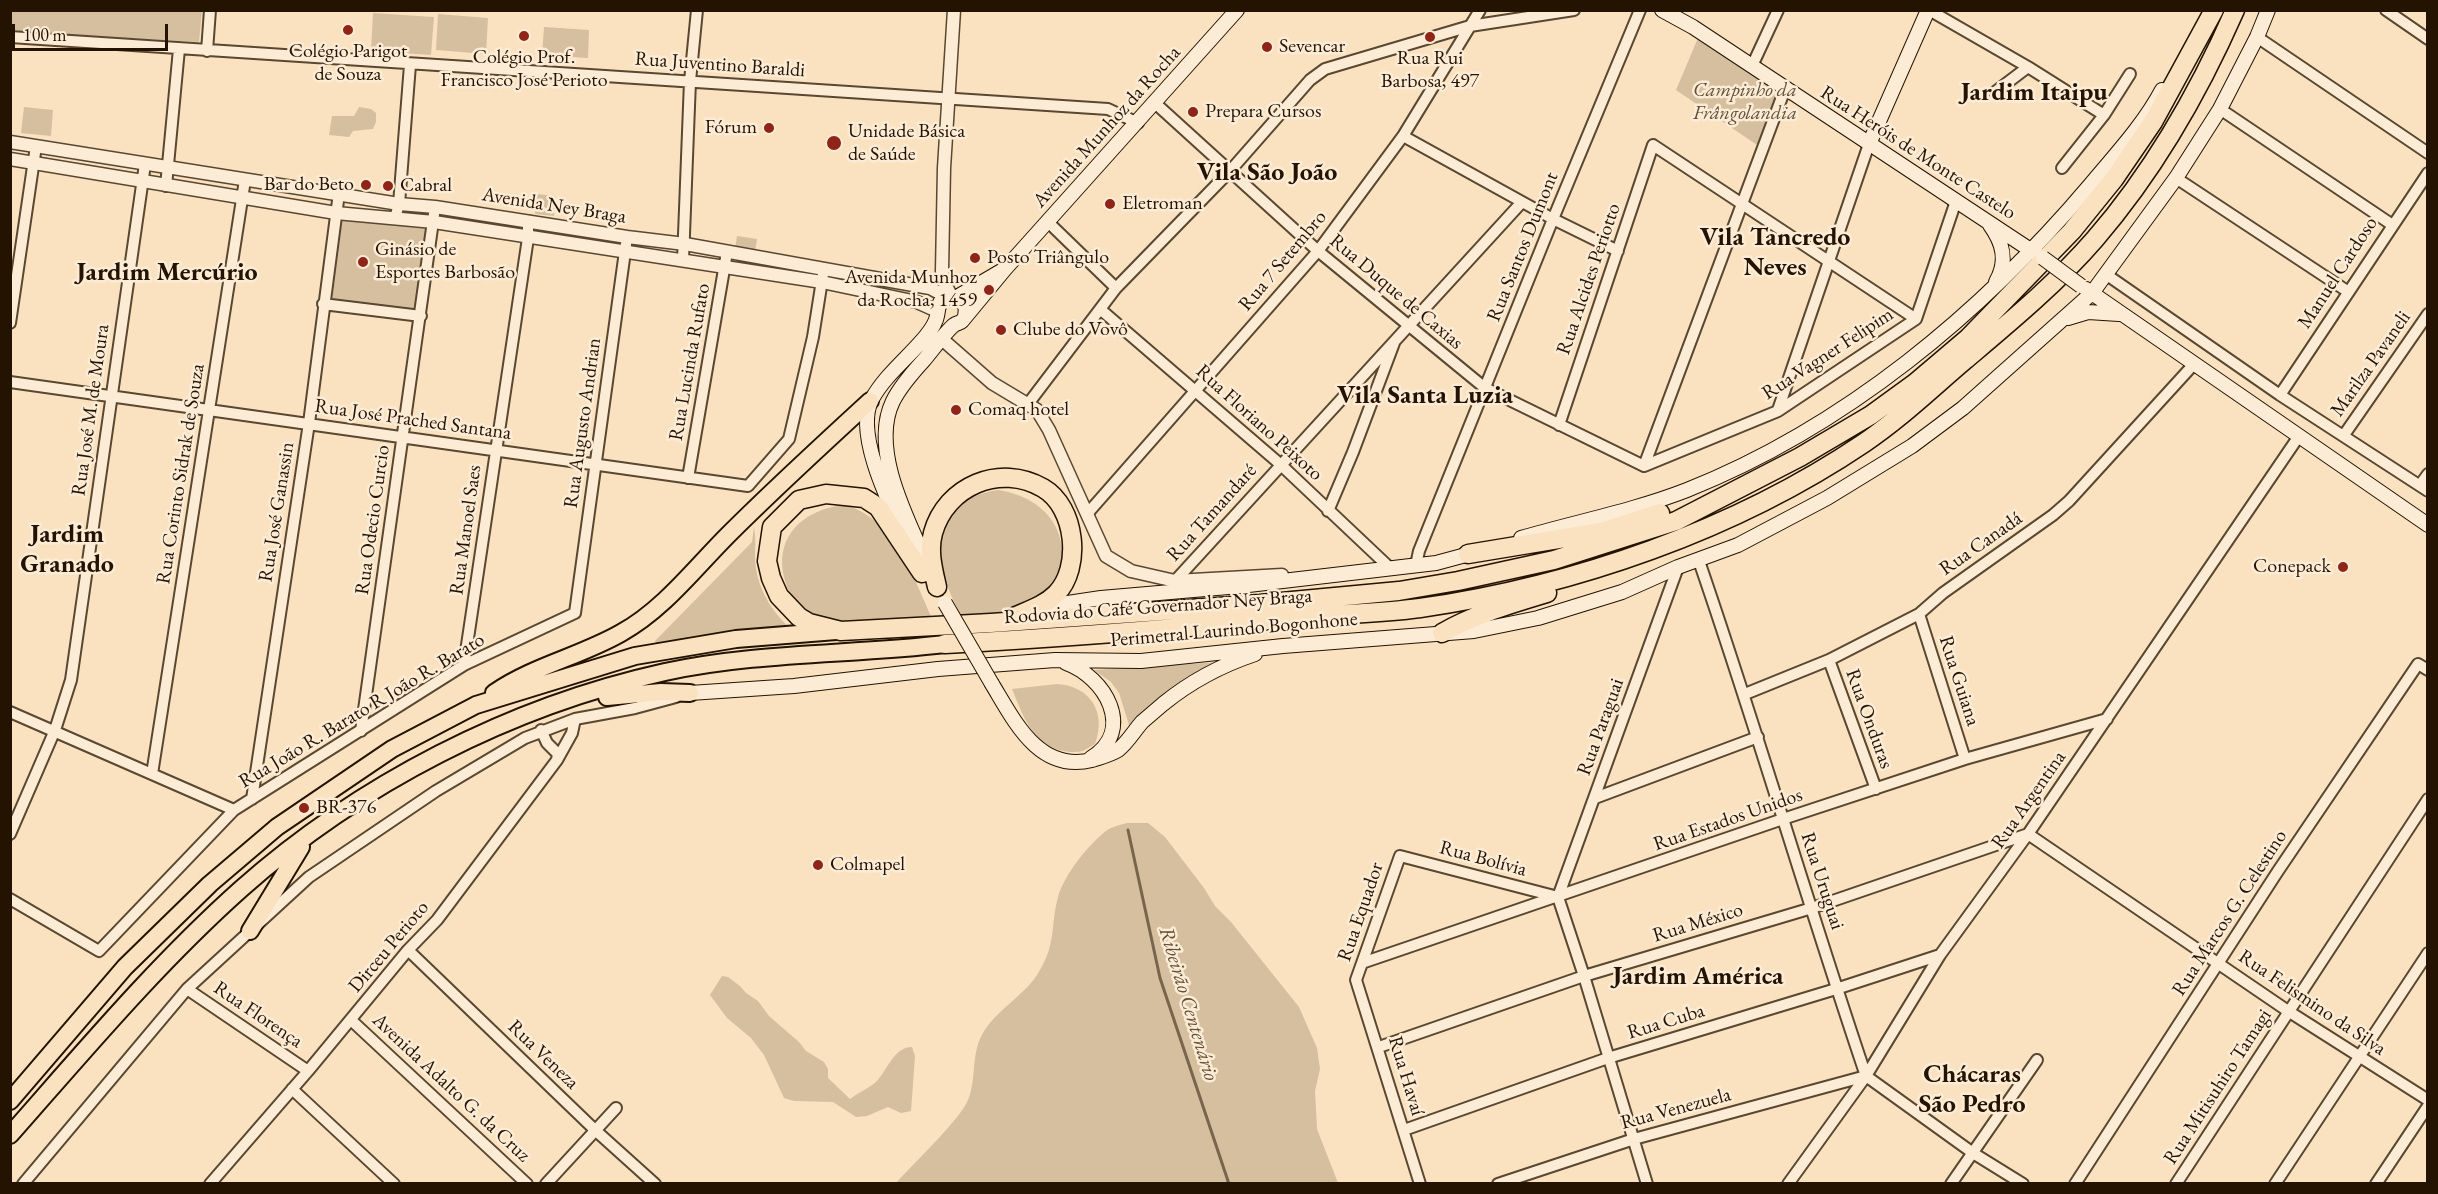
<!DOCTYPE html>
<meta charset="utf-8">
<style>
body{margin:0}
#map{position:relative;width:2438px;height:1194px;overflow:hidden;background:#fae2c0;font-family:"EB Garamond",serif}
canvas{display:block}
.frame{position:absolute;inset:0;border:12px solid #231300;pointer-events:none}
.scale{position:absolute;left:12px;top:24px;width:156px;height:27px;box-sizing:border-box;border:3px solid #231300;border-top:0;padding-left:8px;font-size:18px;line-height:21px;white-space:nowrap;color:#231300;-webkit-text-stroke:4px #fcecd6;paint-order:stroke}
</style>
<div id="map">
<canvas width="2438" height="1194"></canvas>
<div class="frame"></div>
<div class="scale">100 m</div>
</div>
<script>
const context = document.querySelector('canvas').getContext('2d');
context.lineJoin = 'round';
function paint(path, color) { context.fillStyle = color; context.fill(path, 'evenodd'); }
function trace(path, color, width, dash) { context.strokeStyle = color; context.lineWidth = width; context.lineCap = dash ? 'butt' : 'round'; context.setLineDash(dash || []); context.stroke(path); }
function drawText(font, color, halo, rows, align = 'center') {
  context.font = font + ' "EB Garamond",serif'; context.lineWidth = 5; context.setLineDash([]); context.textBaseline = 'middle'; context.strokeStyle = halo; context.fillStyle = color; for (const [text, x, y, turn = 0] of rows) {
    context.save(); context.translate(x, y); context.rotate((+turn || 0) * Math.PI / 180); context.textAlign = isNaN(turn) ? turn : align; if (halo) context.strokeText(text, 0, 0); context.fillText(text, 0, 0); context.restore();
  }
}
const green = new Path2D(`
 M10 11H202L199 42 11 32Z
 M373 13 434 17 431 55 371 51Z
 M438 14 488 18 486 54 436 50Z
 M544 27 589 30 588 58 542 55Z
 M1698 38 1780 92 1760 147 1676 90Z
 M24 107 53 110 51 136 21 133Z
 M359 107 371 109 376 113V122L373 129 353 131 349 137 329 135 332 116H354Z
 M537 194 555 196 554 216 535 214Z
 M337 215 431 225 419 313 326 302Z
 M737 236 757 239 755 252 735 249Z
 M998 490C1031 495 1060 515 1062 551 1063 561 1063 574 1056 583 1051 590 1039 599 1031 604 1014 616 984 617 964 620 934 569 919 502 998 490Z
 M845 505C895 519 912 575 932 618 898 621 865 625 831 621 825 621 817 621 812 619 804 616 795 602 791 595 767 547 795 510 845 505Z
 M754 527C756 538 755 545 755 556 755 583 769 609 789 627L658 648 655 641 752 542Z
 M1221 662 1130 728 1119 693 1111 682 1094 670Z
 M1057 684C1090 686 1107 712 1095 744 1091 746 1087 749 1083 751 1075 753 1067 752 1059 750 1031 742 1022 713 1012 689Z
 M1127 823H1148L1165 837 1204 888 1215 906 1231 922 1299 1007 1317 1048 1320 1069 1315 1091 1317 1129 1338 1183H896C916 1161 946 1133 963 1109 978 1088 970 1062 980 1039 991 1013 1022 998 1037 975 1057 944 1050 927 1058 897 1064 875 1088 845 1106 831 1111 827 1120 825 1127 823Z
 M722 976 728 977 740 986 746 993 758 1001 769 1016 799 1042 806 1051 824 1062 828 1069V1078L850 1099C858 1093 867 1089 875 1083 887 1072 893 1047 912 1047L915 1056 911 1111 901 1113 888 1107 867 1116 856 1117 833 1102 794 1101 784 1098 764 1055 751 1038 727 1018 710 995Z`);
const stream = new Path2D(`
 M1128 830 1160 978 1229 1184`);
const minor = new Path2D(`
 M1929 10 2028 67 2104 115
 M2386 10 2428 39
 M10 37 1108 109 1138 123
 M2257 37 2428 153
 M207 51 210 10
 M1752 66 1778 10
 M1995 92 2028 67
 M1155 103 1318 251 1485 388 1644 466
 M2220 109 2391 224
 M1403 136 1553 219 1618 251
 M2062 168 2104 115 2130 74
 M2176 178 2347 291
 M166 186 179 49
 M395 218 399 204 410 65
 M1048 222 1116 288
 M683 260 690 81 697 10
 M2107 275 2280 395 2428 491
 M323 304 421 316
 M1100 309 1280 464 1390 568
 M10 323 36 146
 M10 382 748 486 789 439 813 337 823 274
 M2280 395 2428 173
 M1028 404 1116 288 1230 171 1310 80 1325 69 1470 26 1574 10
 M1778 410 1869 144
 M1559 425 1653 145 1916 319
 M2344 435 2428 314
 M1644 466 1778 411 1916 319 1956 201
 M1644 466 1785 89
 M688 478 727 252
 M2420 485 2428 474
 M1328 511 1353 452 1394 343
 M1087 514 1318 251 1403 136 1480 10
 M1699 561C1758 732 1808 905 1866 1076
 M1416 565 1419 551 1553 219 1640 10
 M1175 581 1522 202
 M1919 614 1965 759
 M1829 660 1876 789
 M464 665 528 238V221
 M1745 694 1829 660 1919 614 1943 593 2053 515 2069 501 2194 364
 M10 712 234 810
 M541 730 547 743 558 754 557 760
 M361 731 435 207
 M152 774 245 180
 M1595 798 1758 737
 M252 799 309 423 339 193
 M10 834 55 730 71 680 145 164
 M1558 897 1678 567
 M1558 897 1584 976 1647 1184
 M10 899 99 951 234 810 464 665 575 613 627 237
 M408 950 595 1130 655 1184
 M1362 963 1783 819 1965 759 2107 719
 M187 989 308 1071
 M351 1020 527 1184
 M1379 1047 1584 976 1812 908 2028 834 2288 1011 2428 1100
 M1866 1076 1973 1153 2023 1184
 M292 1089 394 1184
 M1404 1130 1608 1058 1836 989 1940 955
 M23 1184 187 989 309 877 436 791 525 738 575 719 635 708 676 697
 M210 1184 308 1071 408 950 437 920 557 760 572 733 575 719
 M546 1184 616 1108
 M1420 1184 1356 980 1400 856 1558 897
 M1498 1184 1634 1139 1866 1076
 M1788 1184 1866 1076 1940 955 2028 834 2299 436
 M1951 1184 2037 1060
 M2075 1184 2278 871 2418 664 2428 670
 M2176 1184 2428 799
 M2275 1184 2428 953
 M2376 1184 2428 1106`);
const tertiary = new Path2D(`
 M10 142 399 204 435 207 627 237 685 244 930 288 947 297
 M10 159 336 213 434 222 822 282 917 302 937 311
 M952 297 945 284 942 271 944 168 954 10
 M943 340 992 383 1037 410 1049 430 1106 556 1131 571 1175 581 1282 575`);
const secondary = new Path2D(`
 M1662 10 1693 27 2038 255
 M1869 144 1928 10
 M1990 225C2003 243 2008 261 1996 282
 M2086 289 2428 525
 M957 297 1003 270
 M2068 318 2088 312 2119 314
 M904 535C889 503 854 432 872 399 885 375 909 357 926 336 930 331 936 322 937 316 939 308 937 305 943 299L952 297 961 300 966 308 965 317
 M1521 538C1576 522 1633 511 1687 490 1845 427 1982 313 2091 184 2116 154 2144 124 2162 90
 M929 568C909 522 869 450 893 401 900 387 913 372 924 360 931 352 947 330 954 325 957 323 960 323 962 321L1005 269 1237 10
 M1041 607 1101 598 1240 586 1436 563 1477 552
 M1066 663C1105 677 1136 730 1091 758
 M992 684C1015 722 1039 773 1092 760 1101 757 1110 755 1118 750 1128 742 1134 731 1142 722 1149 716 1156 710 1163 704 1190 682 1222 665 1255 654
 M690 693 794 686 938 669 1055 660 1141 661 1283 646 1474 631 1538 618 1622 592 1678 567 1738 545 1827 498 1912 446 1963 408 2092 293 2176 178 2220 109 2257 37 2268 10`);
const trunk = new Path2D(`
 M494 693C533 666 581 656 621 633 663 610 695 568 728 535 774 489 822 445 870 401
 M607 697 661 692 690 693
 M250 931 301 847
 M10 1101 125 967 210 884 277 827 392 749 476 705 635 656 736 639 836 631
 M10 1135C85 1050 157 964 241 889 359 784 511 706 665 672 757 652 852 655 945 644`);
const motorway = new Path2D(`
 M1468 554 1601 532 1660 513
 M922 573 878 507 864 498 826 494 799 500 772 527 767 561 771 578 779 596 799 617 809 623 841 631 991 623 1260 604 1399 591 1458 581 1554 560 1676 521 1800 457 1871 415 1915 383 1968 338 2072 231 2114 179 2153 122 2214 10
 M937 587C933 569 928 551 933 533 946 486 1000 463 1043 488 1076 507 1082 568 1056 594 1045 605 1030 610 1016 616
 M1442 633C1475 614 1511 604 1547 593
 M945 644C1058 638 1170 629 1282 619 1328 614 1375 614 1420 608 1574 586 1735 530 1864 443 1901 418 1932 388 1965 360 2010 322 2056 284 2095 239 2153 172 2199 92 2235 10`);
const secondaryBridge = new Path2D(`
 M2043 258 2081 286
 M945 603 992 684`);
const markers = [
 [348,30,6,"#8f2418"],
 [524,36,6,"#8f2418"],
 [1430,37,6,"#8f2418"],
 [1267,47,6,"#8f2418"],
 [1193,112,6,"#8f2418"],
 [769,128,6,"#8f2418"],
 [834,143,8,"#8f2418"],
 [366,185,6,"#8f2418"],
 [388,186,6,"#8f2418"],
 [1110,204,6,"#8f2418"],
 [975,258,6,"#8f2418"],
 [363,262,6,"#8f2418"],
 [989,290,6,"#8f2418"],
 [1001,330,6,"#8f2418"],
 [956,410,6,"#8f2418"],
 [2343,567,6,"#8f2418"],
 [304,808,6,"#8f2418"],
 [818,865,6,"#8f2418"]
];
const poiNames = [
 ["Sevencar",1279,47],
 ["Colégio Parigot",348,52,"center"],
 ["de Souza",348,75,"center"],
 ["Colégio Prof.",524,58,"center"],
 ["Francisco José Perioto",524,81,"center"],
 ["Rua Rui",1430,59,"center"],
 ["Barbosa, 497",1430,82,"center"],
 ["Prepara Cursos",1205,112],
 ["Fórum",757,128,"right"],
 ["Unidade Básica",848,132],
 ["de Saúde",848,155],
 ["Bar do Beto",354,185,"right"],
 ["Cabral",400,186],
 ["Eletroman",1122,204],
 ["Ginásio de",375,250],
 ["Esportes Barbosão",375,273],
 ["Posto Triângulo",987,258],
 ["Avenida Munhoz",977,278,"right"],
 ["da Rocha, 1459",977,301,"right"],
 ["Clube do Vovô",1013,330],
 ["Comaq hotel",968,410],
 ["Conepack",2331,567,"right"],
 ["BR-376",316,808],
 ["Colmapel",830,865]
];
const streetNames = [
 ["Rua Juventino Baraldi",720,65,4],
 ["Avenida Munhoz da Rocha",1107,127,-48],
 ["Rua Heróis de Monte Castelo",1918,153,33],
 ["Avenida Ney Braga",554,206,9],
 ["Rua Santos Dumont",1523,247,-68],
 ["Rua 7 Setembro",1283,261,-50],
 ["Manuel Cardoso",2338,273,-57],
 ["Rua Alcides Periotto",1589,279,-71],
 ["Rua Duque de Caxias",1396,292,40],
 ["Rua Vagner Felipim",1828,354,-33],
 ["Rua Lucinda Rufato",690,362,-80],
 ["Marilza Pavaneli",2371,364,-55],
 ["Rua José M. de Moura",91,410,-82],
 ["Rua José Prached Santana",413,420,8],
 ["Rua Augusto Andrian",583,423,-82],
 ["Rua Floriano Peixoto",1259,423,42],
 ["Rua Corinto Sidrak de Souza",181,474,-81],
 ["Rua José Ganassin",277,512,-81],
 ["Rua Tamandaré",1212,513,-48],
 ["Rua Odecio Curcio",373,520,-82],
 ["Rua Manoel Saes",466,530,-82],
 ["Rua Canadá",1981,544,-35],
 ["Rodovia do Café Governador Ney Braga",1158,607,-4],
 ["Perimetral Laurindo Bogonhone",1234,630,-5],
 ["Rua Guiana",1959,681,72],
 ["Rua João R. Barato R João R. Barato",362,711,-31],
 ["Rua Onduras",1869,719,70],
 ["Rua Paraguai",1601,727,-70],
 ["Rua Argentina",2029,800,-55],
 ["Rua Estados Unidos",1728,820,-19],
 ["Rua Bolívia",1483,859,15],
 ["Rua Uruguai",1822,881,72],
 ["Rua Equador",1361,912,-71],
 ["Rua Marcos G. Celestino",2230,913,-57],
 ["Rua México",1698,923,-17],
 ["Dirceu Perioto",389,947,-50],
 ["Rua Felismino da Silva",2312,1003,34],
 ["Rua Florença",258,1015,34],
 ["Rua Cuba",1666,1022,-17],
 ["Rua Veneza",543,1055,44],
 ["Rua Havaí",1406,1076,73],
 ["Rua Mitisuhiro Tamagi",2218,1087,-57],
 ["Avenida Adalto G. da Cruz",451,1088,43],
 ["Rua Venezuela",1676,1109,-15]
];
const parkNames = [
 ["Campinho da",1745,91],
 ["Frângolandia",1745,114]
];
const waterNames = [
 ["Ribeirão Centenário",1188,1004,73]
];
const districtNames = [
 ["Jardim Itaipu",2034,93],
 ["Vila São João",1267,173],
 ["Vila Tancredo",1775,238],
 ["Neves",1775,268],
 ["Jardim Mercúrio",167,273],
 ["Vila Santa Luzia",1425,396],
 ["Jardim",67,535],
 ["Granado",67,565],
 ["Jardim América",1698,977],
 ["Chácaras",1972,1075],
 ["São Pedro",1972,1105]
];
paint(green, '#d5bf9f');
trace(stream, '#78654c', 3);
trace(minor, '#594730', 14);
trace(tertiary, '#594730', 15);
trace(secondary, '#231300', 16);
trace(trunk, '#231300', 20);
trace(motorway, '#231300', 21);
trace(minor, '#fcecd6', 10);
trace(tertiary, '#fcecd6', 12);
trace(secondary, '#fcecd6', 14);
trace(trunk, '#fae2c0', 16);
trace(motorway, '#fae2c0', 18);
trace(secondaryBridge, '#231300', 16, []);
trace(secondaryBridge, '#fcecd6', 14);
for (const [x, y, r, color] of markers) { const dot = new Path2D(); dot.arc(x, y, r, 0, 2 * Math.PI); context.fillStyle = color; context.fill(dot); trace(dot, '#fcecd6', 2); }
drawText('20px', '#231300', '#fcecd6', poiNames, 'left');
drawText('20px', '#231300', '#fcecd6', streetNames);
drawText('italic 20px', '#614f38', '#fcecd6', parkNames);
drawText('italic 21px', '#635139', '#fcecd6', waterNames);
drawText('bold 26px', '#231300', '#fcecd6', districtNames);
</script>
